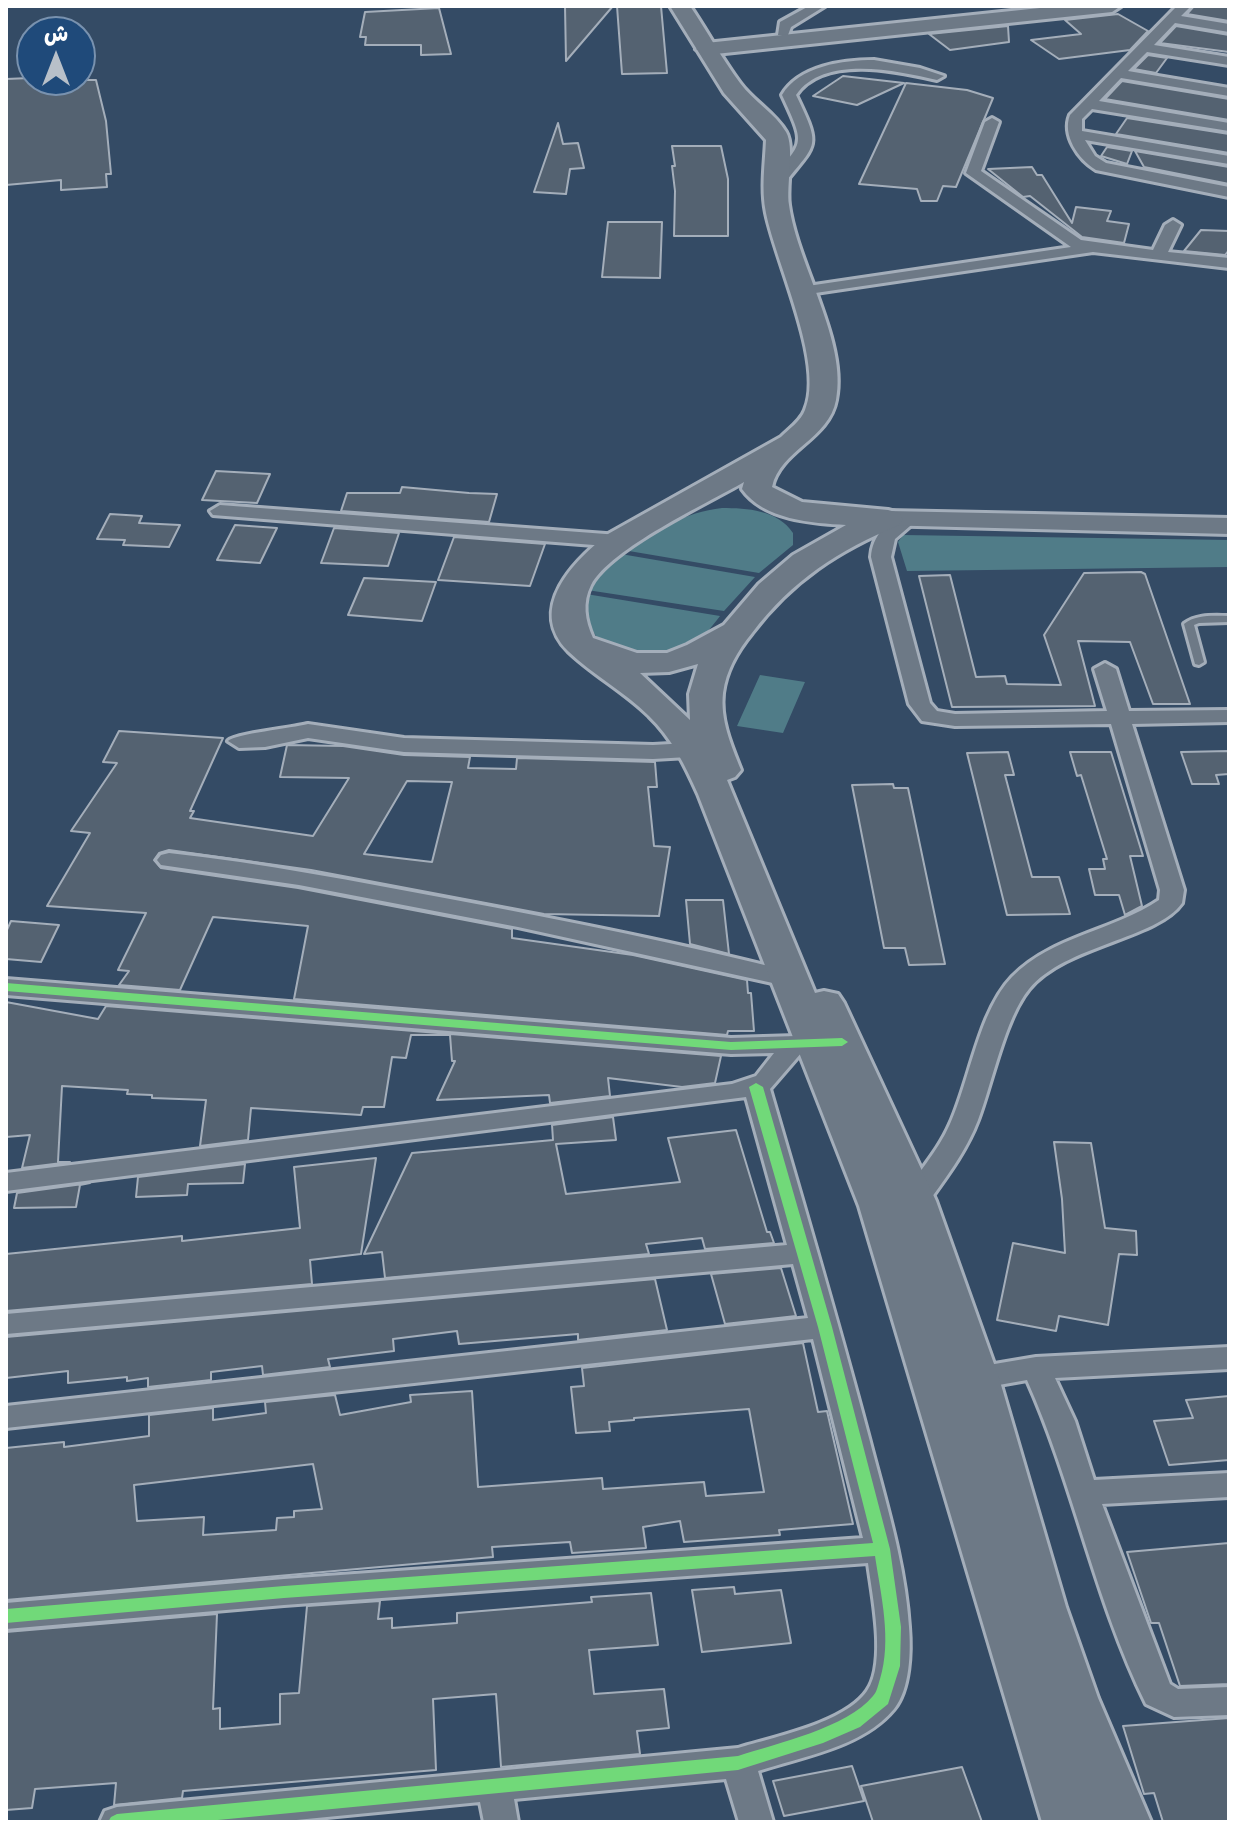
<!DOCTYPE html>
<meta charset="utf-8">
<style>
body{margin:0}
#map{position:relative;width:1235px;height:1828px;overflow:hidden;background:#344b65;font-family:"Comic Neue","Playpen Sans Arabic",sans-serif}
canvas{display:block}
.frame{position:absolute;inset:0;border:8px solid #fff;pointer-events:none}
.north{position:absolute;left:16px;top:16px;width:80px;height:80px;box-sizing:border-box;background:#1f4a7a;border:2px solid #7992af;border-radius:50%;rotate:0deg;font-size:22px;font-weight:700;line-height:32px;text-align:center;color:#fff}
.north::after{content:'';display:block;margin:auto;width:28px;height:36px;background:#b8c0c9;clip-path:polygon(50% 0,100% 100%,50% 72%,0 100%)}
</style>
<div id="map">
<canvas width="1235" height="1828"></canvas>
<div class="frame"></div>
<div class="north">ش</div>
</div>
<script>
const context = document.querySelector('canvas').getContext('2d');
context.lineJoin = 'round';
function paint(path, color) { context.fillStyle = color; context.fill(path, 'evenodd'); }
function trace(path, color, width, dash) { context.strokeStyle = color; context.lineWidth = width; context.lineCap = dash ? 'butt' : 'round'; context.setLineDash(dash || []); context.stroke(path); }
const green = new Path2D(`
 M722 508C747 508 778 510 793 533V545L759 573 623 550C655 531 685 512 722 508Z
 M903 535 1229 540V567L907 571 898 542Z
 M615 553 755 577 724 611 587 590 588 584Z
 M586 594 720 616C709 630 701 642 684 650 666 660 608 655 596 636 587 624 586 608 586 594Z
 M760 675 805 682 783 733 737 726Z`);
const building = new Path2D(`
 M565 6H613L566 61Z
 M617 6H661L667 73 622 74Z
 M1194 6H1229V21L1187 14Z
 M439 8 451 54 421 55V45H365L366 37H360L365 12Z
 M1118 14 1148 31 1130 50 1059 59 1031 40 1081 34 1065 20Z
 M1008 26 1009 42 950 50 929 34Z
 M1176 26 1229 35V52L1160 43Z
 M1148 55 1167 58 1156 73 1134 69Z
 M843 76 904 83 857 105 813 96Z
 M30 78V80H96L106 121 111 174H106L107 187 61 190V180L6 185V79Z
 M1122 81 1229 99V120L1105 99Z
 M906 83 967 90 993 98 956 187 943 186 937 201H921L917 189 859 184Z
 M1127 118 1229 134V153L1116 134Z
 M558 123 563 144 578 143 584 168 570 169 566 194 534 192Z
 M672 146H721L728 179V236H674L675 191 672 166H675Z
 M1107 147 1132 151 1127 164 1101 156Z
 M1135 151 1229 167V184L1144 167Z
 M1032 167 1037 175H1042L1072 223 1076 207 1111 211 1107 221 1129 224 1124 243 1082 237 1030 196 1023 197 988 169Z
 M608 222H662L660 278 602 277Z
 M1201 230 1229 231V250L1225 255 1184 251Z
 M216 471 270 474 257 503 202 500Z
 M402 487 469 493 497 494 489 522 341 511 347 493H400Z
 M110 514 142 516 139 523 180 525 169 547 123 545 125 540 97 539Z
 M235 525 277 528 260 563 217 560Z
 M334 528 399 533 388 566 321 563Z
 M454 537 545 544 530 586 438 580Z
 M1141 572 1145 574 1190 704H1153L1130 642 1078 641 1095 706 952 707 919 576 950 575 976 677 1005 676 1007 684 1061 685 1044 635 1084 573Z
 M364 578 436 582 422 621 348 615Z
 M119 731 223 738 190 811H194L190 818 313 836 349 778 280 777 287 745 343 746 404 755 470 757 468 768 516 769 517 758 655 762 657 787H648L654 846 670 847 659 916 544 914 311 870 169 850 159 853 154 860 161 868 298 888 512 929V938L633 955 747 980 748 993H751L754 1031H728L727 1035 294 999 308 926 213 917 180 990 119 985 129 971 118 970 146 913 47 906 90 833 71 831 117 763 103 762ZM407 781 452 782 432 862 364 854Z
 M1229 751V774L1216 775 1219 784H1192L1181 752Z
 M1008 752 1014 775H1005L1032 877H1059L1070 914 1007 915 967 753Z
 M1070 752H1111L1143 856H1130L1142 906 1125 915 1119 895H1095L1089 869H1105L1103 859H1107L1081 775 1077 776Z
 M893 784 894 788H908L945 964 909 965 905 948H884L852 785Z
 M686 900H723L729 954 690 944Z
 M11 921 59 925 41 962 6 959V932Z
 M6 1002 98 1019 106 1006 721 1056 715 1083 682 1087 608 1078 610 1096 550 1103 549 1095 437 1100 455 1061H452L450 1035H411L406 1058 392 1057 384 1107H363L361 1115 251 1108 248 1140 200 1146 206 1100 152 1098V1095L127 1094 128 1090 62 1086 58 1162H70L22 1168 30 1135 6 1137Z
 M613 1117 616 1140 556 1144 566 1194 680 1182 668 1138 736 1130 767 1232H770L774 1243 705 1249 702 1238 646 1244 649 1254 385 1278 382 1252 364 1254 412 1153 553 1140 552 1125Z
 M1054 1142 1091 1143 1105 1228 1136 1231 1137 1255 1119 1254 1108 1325 1059 1316 1056 1331 997 1320 1013 1243 1065 1253 1062 1199Z
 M376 1158 361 1254 310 1260 312 1284 6 1311V1254L182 1236V1241L300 1228 294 1167Z
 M245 1164 243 1183 188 1184 187 1195 136 1197 138 1177Z
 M90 1183 80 1185 76 1207 14 1208 17 1193Z
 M781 1268 796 1316 725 1324 711 1274Z
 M655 1279 667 1330 578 1340V1334L459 1344 457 1331 393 1339 394 1351 328 1359 330 1367 263 1375 262 1366 211 1372V1380L148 1387V1378L127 1381V1377L68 1383V1371L6 1378V1337Z
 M803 1343 818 1412 827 1411 853 1524 779 1530 780 1535 684 1542 680 1521 643 1527 646 1548 572 1553 570 1542 492 1547 493 1557 6 1600V1448L64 1442V1447L149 1436V1415L213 1408V1420L266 1413 265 1402 335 1395 340 1415 411 1402 410 1395 472 1391 478 1487 602 1478 603 1489 704 1482 706 1496 764 1492 749 1409 634 1418V1420L609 1422 610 1431 576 1433 571 1387 584 1386 582 1368ZM313 1464 322 1509 294 1511V1517L277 1518 276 1530 203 1535 204 1517 137 1521 134 1485Z
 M1229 1396V1460L1169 1465 1154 1421 1193 1418 1186 1400Z
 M1229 1543V1684L1180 1686 1159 1623H1151L1127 1552Z
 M734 1587 735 1594 781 1590 791 1643 702 1652 692 1590Z
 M651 1593 658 1645 589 1650 594 1694 664 1689 669 1728 637 1731 640 1754 501 1767 496 1694 433 1699 436 1770 183 1791 182 1798 114 1805 116 1783 35 1789 32 1808 6 1810V1632L217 1614 213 1709 220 1708V1729L280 1724V1694L299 1693 307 1606 380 1601 378 1619 392 1618V1628L457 1623V1613L592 1602 591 1597Z
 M1229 1718V1822H1163L1154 1793 1144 1794 1123 1726Z
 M852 1766 864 1801 784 1816 773 1781Z
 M962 1767 982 1822H873L861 1786Z`);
const lane = new Path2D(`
 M1229 616V622L1199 623 1194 625 1204 662 1199 665 1195 664 1184 624C1197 614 1213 616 1229 616Z`);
const street = new Path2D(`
 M809 6H825L791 27 788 35H778L780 22Z
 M1177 6H1191L1181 16 1229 24V32L1175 23 1154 45 1229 57V65L1147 52 1128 71 1229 88V96L1121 78 1099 101 1229 123V131L1092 109 1082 119V131L1229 156V164L1085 140 1095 156 1106 163 1229 187V197L1096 170C1078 159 1062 135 1070 115Z
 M874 60 920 68 944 76 937 80C898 71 824 54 796 95 823 151 816 142 780 189H770L767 186C802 139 808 151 782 95 799 66 843 60 874 60Z
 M992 118 999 122 981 171 1081 240 1153 250 1165 225 1173 220 1181 225 1168 252 1229 258V268L1093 252 795 296 793 292 795 288 801 287 1071 247 966 173 985 122Z
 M220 505 619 535 629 541 619 547 213 515 210 511Z
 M907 514 917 520 895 539 891 557 930 703 937 711 955 714 1107 711 1094 669 1105 663 1116 669 1129 711 1229 710V722L1132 724 1184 890 1182 903C1157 939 1065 945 1029 989 1005 1018 992 1083 978 1120 966 1152 944 1180 924 1208L914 1210 904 1208 900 1201C916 1174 938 1152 950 1124 970 1080 979 1011 1012 977 1052 936 1113 931 1159 900L1160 890 1111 724 955 726 922 721 909 704 871 557C872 537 887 519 907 514Z
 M308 724 404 738 653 745 706 742 717 749 706 756 653 759 404 752 308 738 265 747 239 748 228 741C234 734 293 728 308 724Z
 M169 853C264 863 357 882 450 899 567 921 684 944 800 974L803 979 800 984 791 987 518 927 299 885 161 865 157 860 161 855Z
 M6 979 731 1038 829 1035 838 1037 842 1043 838 1049 802 1052 770 1089C804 1206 838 1321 869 1438 885 1500 905 1563 909 1627 911 1651 910 1689 894 1709 863 1747 801 1757 758 1771L773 1822H739L726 1779 514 1799 518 1822H484L480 1802 276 1822H100L105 1811 117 1807 738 1748C774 1737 845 1723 867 1691 887 1663 872 1595 868 1563L284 1605 6 1629V1603L284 1579 863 1538 813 1339 6 1428V1406L808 1318 793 1264 6 1334V1314L787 1245 746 1097 6 1191V1173L732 1084 756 1076 774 1053 731 1054 6 995Z
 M1229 1347V1369L1055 1378 1075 1421 1094 1480 1229 1473V1497L1102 1504 1170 1684 1178 1689 1229 1687V1715L1174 1717 1146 1704C1095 1601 1074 1485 1027 1380L965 1391 955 1388 950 1380 955 1372 965 1369 1036 1357Z`);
const secondary = new Path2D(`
 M1059 6H1121L1112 12 706 55 696 49 706 43Z
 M888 511 1229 518V534L878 525 874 519 878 513Z`);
const primary = new Path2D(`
 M670 6H690C707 31 722 59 740 83 753 101 775 113 786 132 795 147 786 186 789 205 797 264 848 342 836 400 829 439 780 450 772 487L802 502 888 510 899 513 903 519 899 525C839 550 792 580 752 633 738 650 726 670 723 693 720 720 731 745 741 770L735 777 727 780 815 993 824 991 838 994 844 1003 936 1201 999 1378 1066 1607 1098 1698 1151 1822H1042L859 1206 698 794C685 765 672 738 649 716 625 692 593 675 568 651 526 608 575 560 608 534L781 437C789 429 801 421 805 410 825 364 776 263 766 213 761 189 765 164 766 140L724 93ZM744 482 742 489C764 520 812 523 846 525L793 555 759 584 724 625 687 645 667 653H637L593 638C585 620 582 603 591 585 611 548 706 504 744 482ZM698 664 689 694 690 720 640 673 669 672Z`);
const cycleway = new Path2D(`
 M6 983 731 1042 842 1038 848 1042 842 1046 731 1050 6 991Z
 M756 1083 763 1087 832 1327 890 1549 901 1627 900 1666 888 1704 860 1727 823 1743 738 1770 197 1822H108L111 1817 117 1814 738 1756C777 1743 847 1728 873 1696 877 1692 878 1685 880 1679 892 1640 881 1596 875 1556L284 1598 6 1623V1609L284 1586 873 1543 818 1327 749 1087Z`);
paint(green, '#507c88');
paint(building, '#546271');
trace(building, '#a4aeba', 2);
trace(lane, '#a4aeba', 6);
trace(street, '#a4aeba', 6);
trace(secondary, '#a4aeba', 6);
trace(primary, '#a4aeba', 6);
paint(lane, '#6d7986');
paint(street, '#6d7986');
paint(secondary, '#6d7986');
paint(primary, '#6d7986');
paint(cycleway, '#71d979');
</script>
